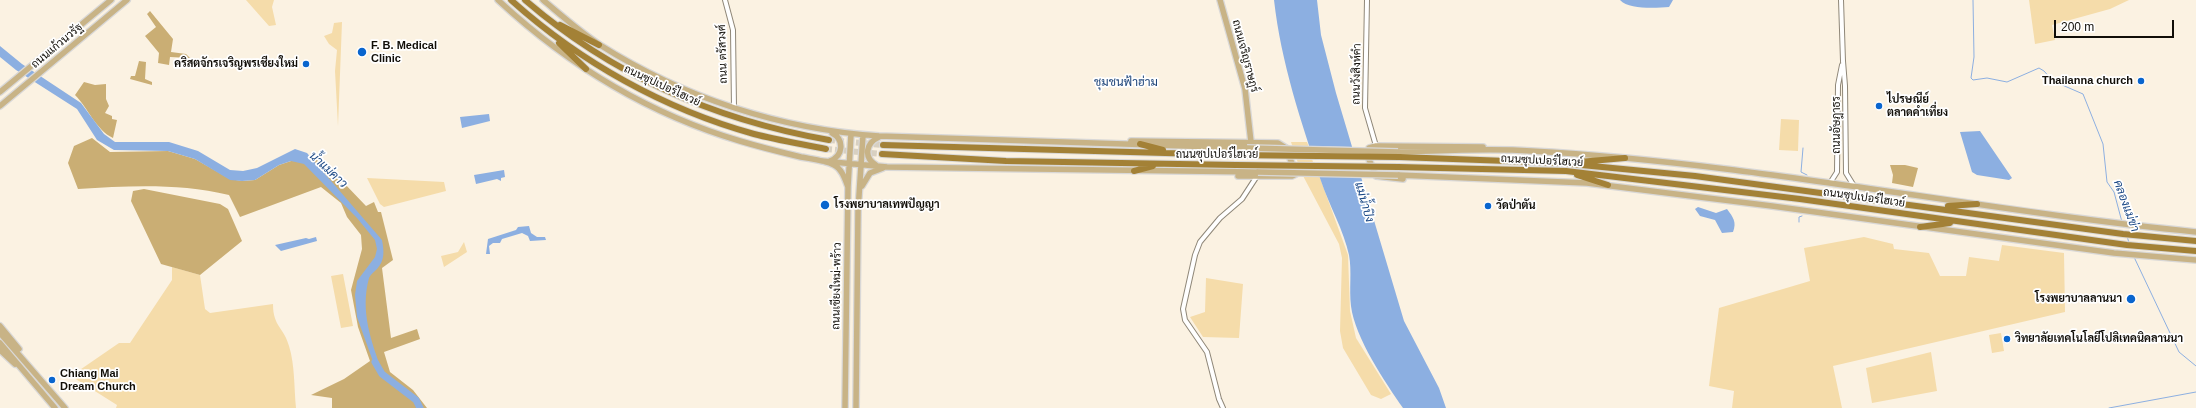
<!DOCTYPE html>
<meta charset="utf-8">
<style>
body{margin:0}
#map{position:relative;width:2196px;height:408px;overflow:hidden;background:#fbf2e2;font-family:Helvetica,sans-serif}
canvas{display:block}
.scale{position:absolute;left:2054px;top:20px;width:120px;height:18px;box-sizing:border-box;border:2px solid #110e08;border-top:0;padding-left:5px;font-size:12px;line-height:14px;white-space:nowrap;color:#110e08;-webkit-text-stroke:3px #fff;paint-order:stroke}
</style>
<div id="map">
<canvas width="2196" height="408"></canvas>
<div class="scale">200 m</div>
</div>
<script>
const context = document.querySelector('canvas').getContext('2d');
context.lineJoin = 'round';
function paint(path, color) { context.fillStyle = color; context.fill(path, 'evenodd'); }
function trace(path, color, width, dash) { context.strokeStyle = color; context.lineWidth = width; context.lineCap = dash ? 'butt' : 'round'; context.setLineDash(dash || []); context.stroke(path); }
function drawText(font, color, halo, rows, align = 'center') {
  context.font = font + ' Helvetica,Sarabun,sans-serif'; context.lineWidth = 3.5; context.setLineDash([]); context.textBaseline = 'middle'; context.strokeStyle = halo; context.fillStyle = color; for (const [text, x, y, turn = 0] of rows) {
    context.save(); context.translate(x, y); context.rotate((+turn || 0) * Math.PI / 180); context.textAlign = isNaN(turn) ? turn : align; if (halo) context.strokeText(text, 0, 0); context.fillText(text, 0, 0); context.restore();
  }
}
const green = new Path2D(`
 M246 0H274L272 7 276 25 269 26Z
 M2029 0H2129L2110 9 2052 25 2055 40 2035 44Z
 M342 22 338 126 335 71 337 50 329 44 324 36 332 33 334 23Z
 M1781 119 1799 120 1798 151 1779 150Z
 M1291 142H1307L1348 255 1350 311 1356 338 1391 394 1381 399 1371 395 1343 348 1340 331 1342 258 1339 244 1301 172Z
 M367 178 444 182 446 191 384 207 380 204Z
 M1864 237 1893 244 1894 249 1929 253 1940 276H1966L1969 257 1999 261 2002 245 2064 253 2065 312 1833 366 1842 408H1732L1734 391 1709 386 1719 308 1810 281 1804 248Z
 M464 242 467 252 444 267 441 256 458 252Z
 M172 267 200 275 205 309 210 313 273 304C273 327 284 327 289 346 295 365 294 388 296 408H116L117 405 71 376 119 343H130L172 280Z
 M343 274 353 326 341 328 331 276Z
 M1206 278 1243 284 1239 338 1203 337 1190 317 1205 312Z
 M2001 333 2004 351 1992 353 1989 335Z
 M1931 352 1937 391 1872 403 1866 368Z`);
const forest = new Path2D(`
 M150 11 173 39 171 52 186 54 190 58 170 57 169 65 158 63 159 53 145 36 156 27 147 14Z
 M139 61 146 62 145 79 152 82V85L130 79 131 76H135Z
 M84 82 95 85 106 84V99L109 106 105 113 112 116V119L117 120 113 138C96 130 88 108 75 95Z
 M92 138 110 152 168 151 195 159 230 179 242 181 255 180 279 165 291 161 318 159 343 182 366 206 374 202 378 212H381L393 260 382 268 391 338 417 329 420 339 384 352 390 372 413 390 427 408H332V398L311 395 344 379 370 361 358 327 351 290 362 249 361 235 347 217 341 203 321 187 240 217 229 195C178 183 129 186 78 189L68 163 74 146Z
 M1890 165H1905L1918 168 1913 187 1892 183 1893 175Z
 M144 189 220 204 228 209 242 241 200 275 161 264 131 201 133 191Z`);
const water = new Path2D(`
 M1274 0H1317L1321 35 1336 93 1404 321 1439 388 1446 408H1403C1385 382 1355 338 1351 306 1349 289 1352 271 1349 255 1344 231 1329 205 1321 181 1301 122 1281 62 1274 0Z
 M1620 0H1673L1669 7C1657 8 1629 10 1620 0Z
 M0 46 22 64 81 103 104 134 115 142H169L198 151 230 170 243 171 257 168 295 149 307 153 382 240C384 251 385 260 377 269 374 272 370 275 369 278 360 311 371 341 382 371L375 367 357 317 355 295 357 281 375 257 377 249 375 240 357 218 304 164 291 161 279 165 255 180 242 181 230 180 195 159 168 151 114 150 97 140 77 109 16 70 0 57Z
 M489 114 490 121 462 128 460 117Z
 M1980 131 2012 178 2009 180 1977 175 1972 172 1960 132Z
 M504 170 505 177 501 178V181L497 179 476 184 474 175Z
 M1698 207 1716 213 1727 209C1733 217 1737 222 1733 232L1722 233 1715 220 1700 216 1695 209Z
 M529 226 531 233 537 237H545L546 240 530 241 528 236 522 233 502 239 500 243H493L489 246 490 254H486L488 239 516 230 518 227Z
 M316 237 317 241 281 251 275 245 306 238 309 239Z`);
const pier = new Path2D(`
 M1308 146 1354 147 1364 177 1317 175Z`);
const stream = new Path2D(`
 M1973 0 1974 57 1971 78 1973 80 1987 78 2007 82 2039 68 2044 71 2053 81 2083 94 2103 144 2107 182 2114 192 2122 222
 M1803 148 1801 172 1807 175
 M1799 222V217L1802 216
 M2127 236 2129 243
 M2134 257 2179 352 2196 366
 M2109 408 2196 392`);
const river = new Path2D(`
 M375 362 382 374 416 400 420 408`);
const highwayTunnel = new Path2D(`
 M829 140 883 145
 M826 149 882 154`);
const minor = new Path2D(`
 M725 0 733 30 734 108
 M1367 0 1365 108 1376 146
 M1841 0 1843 61 1845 86 1846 173 1854 186
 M1830 183 1837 172 1838 85 1842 65
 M1223 408 1219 399 1207 352 1185 320 1183 309 1195 255 1200 242 1220 218 1242 199 1257 176`);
const major = new Path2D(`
 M498 0C567 64 649 114 740 141 760 147 780 152 801 157 811 159 824 160 834 165 842 169 845 179 848 187
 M543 0C561 15 580 32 600 45 684 98 780 129 879 136L1247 148
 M1220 0 1245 89 1251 142
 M0 92 111 0
 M0 106 127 0
 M1131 141 1278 143 1286 148 1296 174 1292 176H1238
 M1398 152C1442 151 1487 148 1531 151 1754 163 1974 210 2196 232
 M822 161 887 167 1258 172
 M830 161C843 156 845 140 832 133
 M876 165C863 157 866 143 879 137
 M1398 175 1587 183 1772 206 2114 253 2196 260
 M1403 179 1376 176 1368 157 1369 148 1376 146 1483 147
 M862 186 870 173 883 168
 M0 326 19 349
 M0 333 65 408
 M0 343 55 408
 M0 350 15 364
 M845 408 848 187 851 134
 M856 408 858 211 863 135`);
const highway = new Path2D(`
 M511 0C580 62 664 109 754 134 777 140 802 144 826 149
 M525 0C613 76 715 120 829 140
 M560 25 599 45
 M559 43 586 69
 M1140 144 1163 150
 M883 145 1236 155
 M882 154 1006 161 1236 165
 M1399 157 1561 163 1695 176 2123 234 2196 241
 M1579 162 1625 158
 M1398 167 1566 171 1800 199 2127 245 2196 251
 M1134 171 1153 166
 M1577 175 1608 185
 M1948 206 1977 204
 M1920 227 1950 223`);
const majorBridge = new Path2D(`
 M1247 148 1398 152
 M1258 172 1398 175`);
const highwayBridge = new Path2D(`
 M1236 155 1399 157
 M1236 165 1398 167`);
const markers = [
 [362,52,5,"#0965ce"],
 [306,64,4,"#0965ce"],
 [2141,81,4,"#0965ce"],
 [1879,106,4,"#0965ce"],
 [825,205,5,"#0965ce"],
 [1488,206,4,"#0965ce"],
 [2131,299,5,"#0965ce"],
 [2007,339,4,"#0965ce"],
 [52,380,4,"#0965ce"]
];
const streetNames = [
 ["ถนนแก้วนวรัฐ",57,46,-40],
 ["ถนน ตรัสวงศ์",723,54,-92],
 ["ถนนเจริญราษฎร์",1245,56,75],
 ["ถนนวังสิงห์คำ",1357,74,-89],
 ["ถนนซุปเปอร์ไฮเวย์",662,86,25],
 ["ถนนอัษฎาธร",1837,125,-90],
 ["ถนนซุปเปอร์ไฮเวย์",1217,155],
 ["ถนนซุปเปอร์ไฮเวย์",1542,161,3],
 ["ถนนซุปเปอร์ไฮเวย์",1864,198,8],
 ["ถนนเชียงใหม่-พร้าว",837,286,-89]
];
const poiNames = [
 ["F. B. Medical",371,46],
 ["Clinic",371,59],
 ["คริสตจักรเจริญพรเชียงใหม่",298,64,"right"],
 ["Thailanna church",2133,81,"right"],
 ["ไปรษณีย์",1887,100],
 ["ตลาดคำเที่ยง",1887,113],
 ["โรงพยาบาลเทพปัญญา",834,205],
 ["วัดป่าตัน",1496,206],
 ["โรงพยาบาลลานนา",2122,299,"right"],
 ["วิทยาลัยเทคโนโลยีโปลิเทคนิคลานนา",2015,339],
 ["Chiang Mai",60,374],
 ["Dream Church",60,387]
];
const neighbourhoodNames = [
 ["ชุมชนฟ้าฮ่าม",1126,83]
];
const waterNames = [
 ["น้ำแม่คาว",328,170,43],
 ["แม่น้ำปิง",1364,202,74],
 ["คลองแม่ข่า",2126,206,70]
];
paint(green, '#f5dcaa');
paint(forest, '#caae74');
paint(water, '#8cafe1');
paint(pier, '#fbf2e2');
trace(stream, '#8cafe1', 1);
trace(river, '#8cafe1', 7);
trace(highwayTunnel, '#d8d0c1', 6, [6, 3]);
trace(minor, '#8f8778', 6);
trace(major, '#d9d8d7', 8);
trace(highway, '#d9d8d7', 8);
trace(minor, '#fff', 4);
trace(major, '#c8b386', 5.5);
trace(highway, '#a38136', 6);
trace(majorBridge, '#d9d8d7', 8, []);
trace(highwayBridge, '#d9d8d7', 8, []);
trace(majorBridge, '#c8b386', 5.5);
trace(highwayBridge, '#a38136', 6);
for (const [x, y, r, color] of markers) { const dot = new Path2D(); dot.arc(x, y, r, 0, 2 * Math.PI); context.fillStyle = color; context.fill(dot); trace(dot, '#fff', 1.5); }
drawText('11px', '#110e08', '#fff', streetNames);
drawText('bold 11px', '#110e08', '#fff', poiNames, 'left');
drawText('12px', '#1e457a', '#fff', neighbourhoodNames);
drawText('italic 12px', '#1c4986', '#fff', waterNames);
</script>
